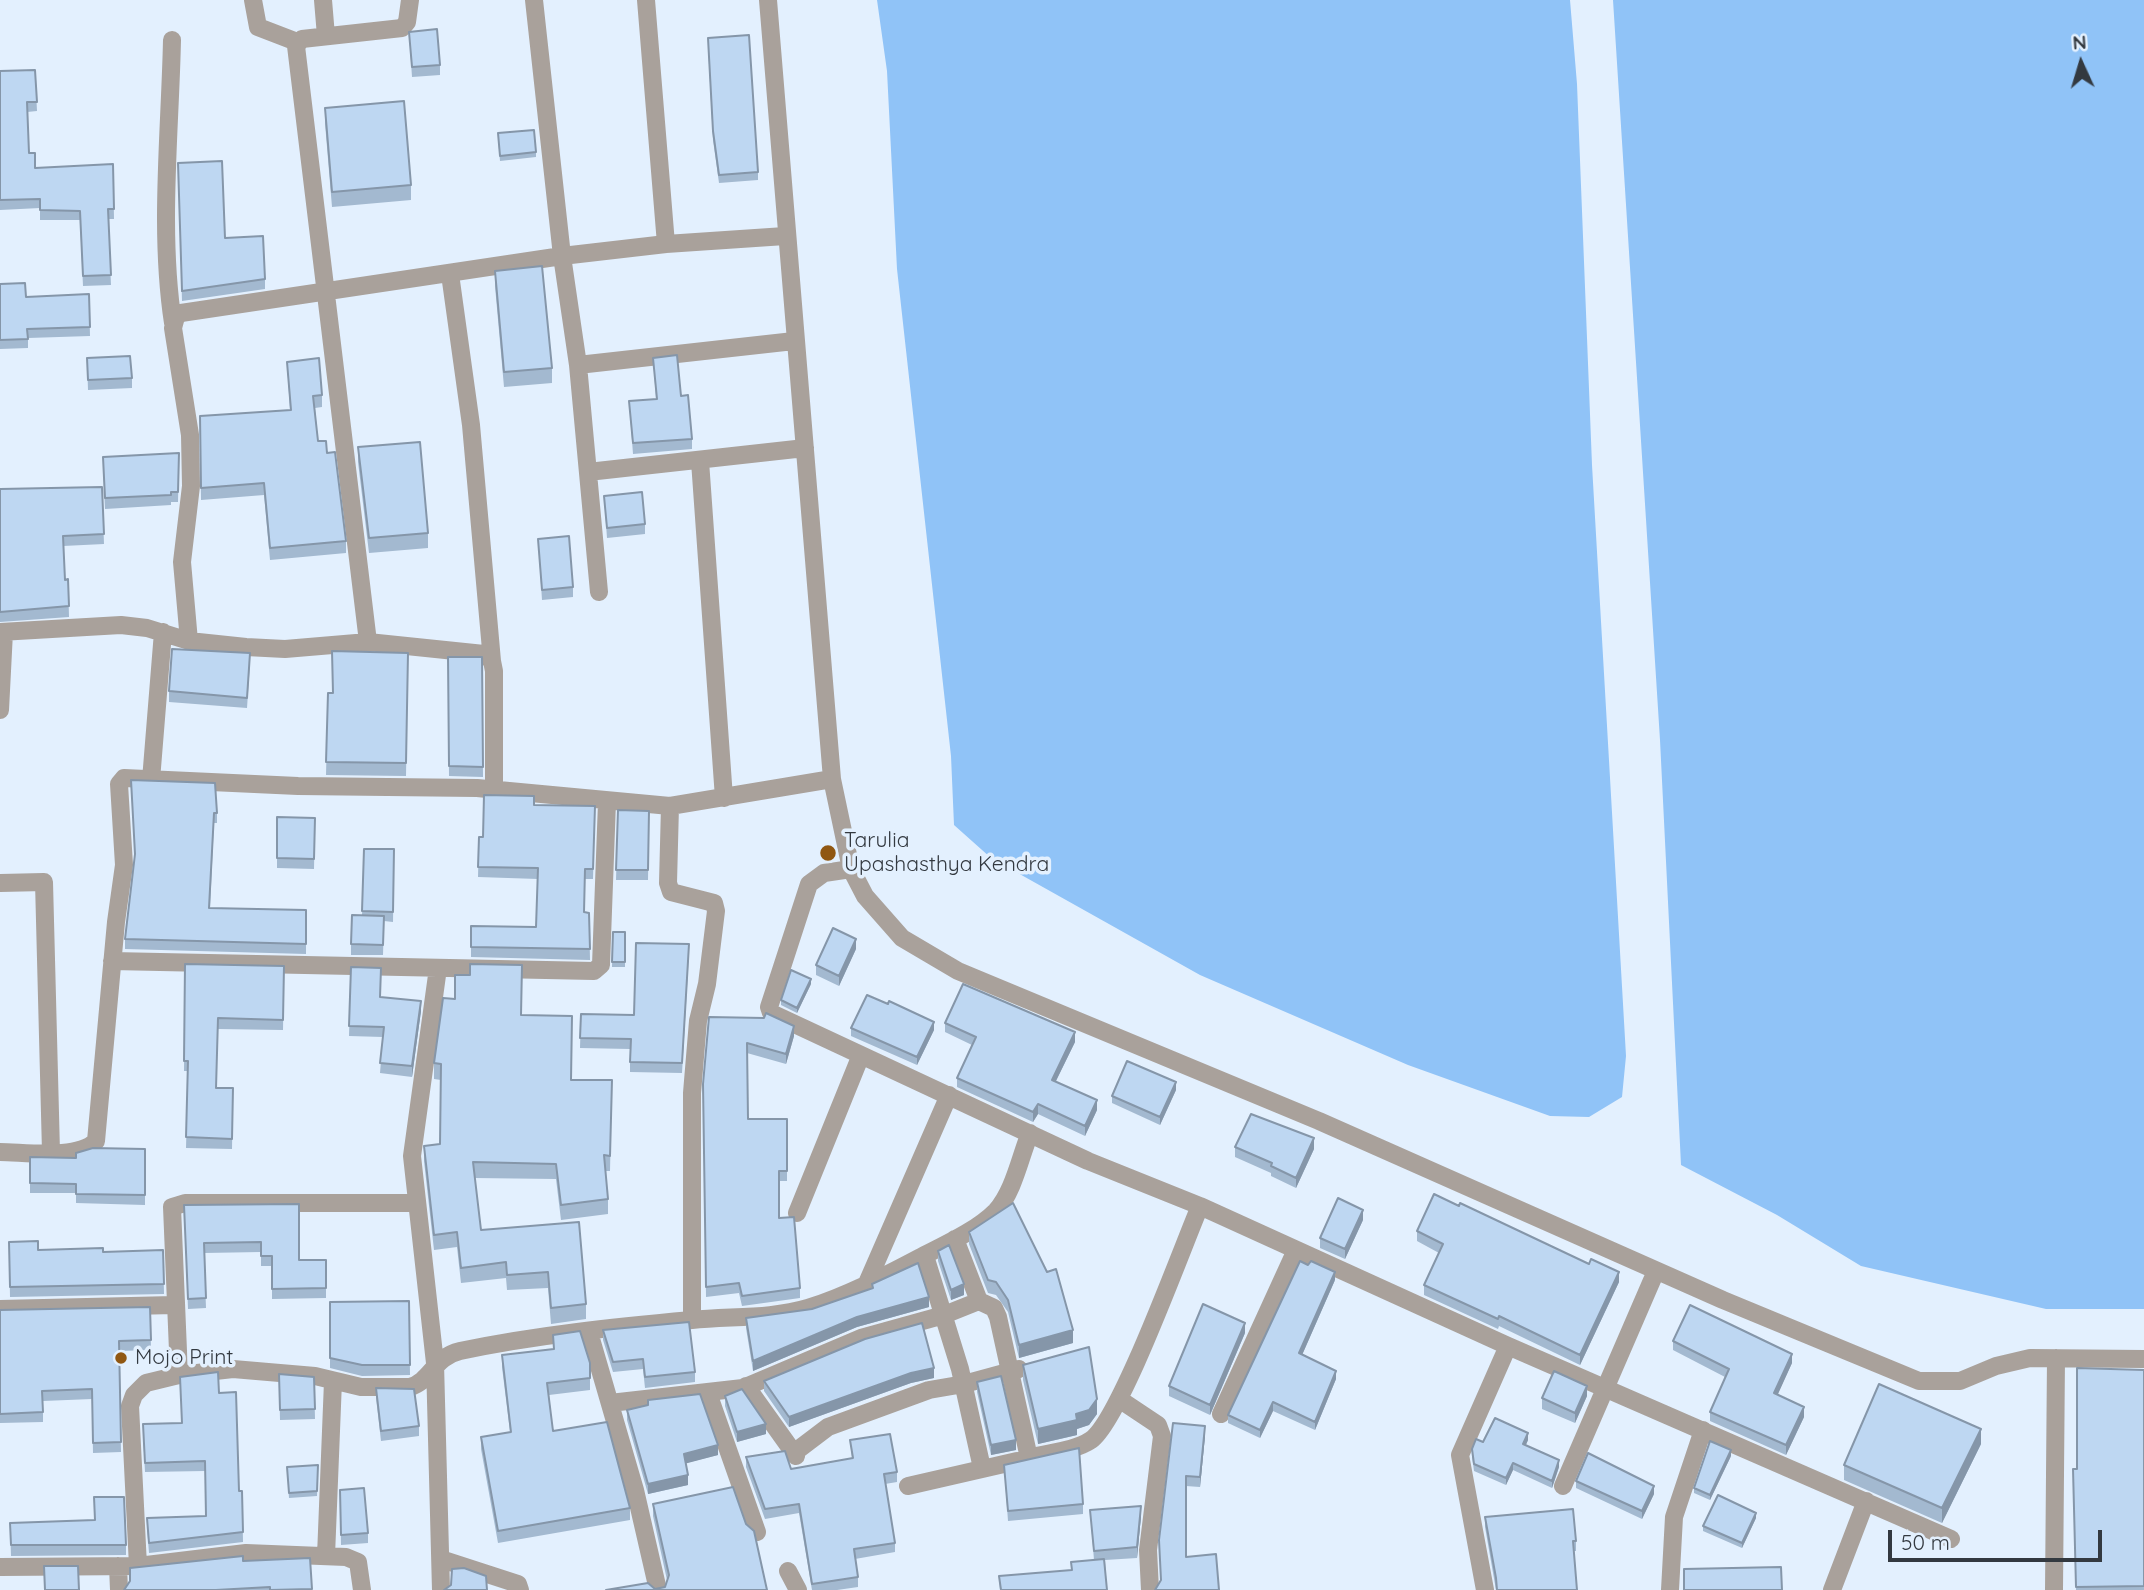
<!DOCTYPE html>
<style>
body{margin:0}
#map{position:relative;width:2144px;height:1590px;overflow:hidden;background:#e3f0fe;font-family:Quicksand,sans-serif}
canvas{display:block}
.north{position:absolute;left:2046px;top:28px;width:70px;height:70px;-webkit-text-stroke:5px #e3f0fe;paint-order:stroke;rotate:356deg;font-size:19px;font-weight:700;line-height:28px;text-align:center;color:#333940}
.north::after{content:'';display:block;margin:auto;width:24px;height:32px;background:#333940;clip-path:polygon(50% 0,100% 100%,50% 72%,0 100%)}
.scale{position:absolute;left:1888px;top:1530px;width:214px;height:32px;box-sizing:border-box;border:4px solid #333940;border-top:0;padding-left:9px;font-size:21px;line-height:24px;white-space:nowrap;color:#333940;-webkit-text-stroke:5px #e3f0fe;paint-order:stroke}
</style>
<div id="map">
<canvas width="2144" height="1590"></canvas>
<div class="north">N</div>
<div class="scale">50 m</div>
</div>
<script>
const context = document.querySelector('canvas').getContext('2d');
context.lineJoin = 'round';
function paint(path, color) { context.fillStyle = color; context.fill(path, 'evenodd'); }
function trace(path, color, width, dash) { context.strokeStyle = color; context.lineWidth = width; context.lineCap = dash ? 'butt' : 'round'; context.setLineDash(dash || []); context.stroke(path); }
function drawText(font, color, halo, rows, align = 'center') {
  context.font = font + ' Quicksand,sans-serif'; context.lineWidth = 7; context.setLineDash([]); context.textBaseline = 'middle'; context.strokeStyle = halo; context.fillStyle = color; for (const [text, x, y, turn = 0] of rows) {
    context.save(); context.translate(x, y); context.rotate((+turn || 0) * Math.PI / 180); context.textAlign = isNaN(turn) ? turn : align; if (halo) context.strokeText(text, 0, 0); context.fillText(text, 0, 0); context.restore();
  }
}
const water = new Path2D(`
 M877 0H1570L1577 84 1592 465 1626 1056 1622 1097 1589 1117 1550 1116 1408 1065 1200 975 991 858 954 825 951 756 897 269 887 71Z
 M1613 0H2144V1309H2046L1861 1266 1777 1215 1681 1165 1660 740Z`);
const minor = new Path2D(`
 M253 0 258 27 297 42
 M323 0 326 36
 M534 0 562 256 666 244 785 236
 M646 0 666 244
 M768 0 832 779 851 869 865 896 902 938 958 971 1319 1121 1723 1300 1919 1381H1960L1996 1366 2030 1358 2144 1359
 M172 40C170 133 159 231 173 323
 M450 274 471 425 492 661
 M578 365 794 341
 M700 461 724 798
 M588 472 805 448
 M0 632 121 625 147 628 189 641 246 647 285 649 368 642 484 654 492 661 494 671V789
 M189 641 182 562 191 486 190 435 173 328 176 317 181 313 562 256 578 365 599 592
 M368 642 296 46 302 39 402 28 407 22 410 0
 M0 710 4 632
 M151 780 163 632
 M670 806 668 883 671 892 714 903 716 911 707 984 698 1021 692 1093V1320
 M851 869 824 873 809 884 769 1007 771 1013 1088 1161 1200 1206 1508 1346 1951 1539
 M0 883 44 882 51 1152
 M112 961 594 971 601 965 607 802
 M438 968 412 1156 435 1363 441 1590
 M0 1152C25 1152 78 1160 96 1141L116 922 124 865 119 784 124 778 298 786 477 788 670 806 832 779
 M797 1213 861 1055
 M955 1239 979 1301 994 1308 998 1317 1029 1458C1047 1453 1075 1451 1091 1440 1120 1420 1182 1248 1200 1206
 M925 1256 960 1369 982 1468
 M867 1283 949 1095
 M0 1309 174 1305
 M589 1332 635 1490 658 1590
 M179 1375 172 1207 185 1203H417
 M746 1386 796 1456
 M708 1393 757 1532
 M1119 1399 1158 1425 1162 1436 1148 1550 1150 1590
 M610 1403 743 1388 861 1338 944 1315 979 1301
 M1221 1414 1296 1250
 M795 1452 828 1427 929 1390 964 1384 1019 1369
 M908 1486 1017 1461
 M1563 1486 1656 1271
 M326 1556 333 1381
 M441 1559 518 1584 520 1590
 M118 1566 119 1590
 M138 1566 130 1406 134 1395 146 1383 179 1375 233 1369 315 1376 361 1387H410C431 1381 434 1357 460 1351 536 1335 615 1327 692 1320 730 1316 771 1319 808 1308 846 1296 883 1277 919 1258 944 1245 976 1231 996 1211 1014 1191 1020 1157 1030 1133
 M0 1567 138 1566 246 1553 346 1557 358 1562 362 1590
 M788 1571 798 1590
 M1485 1590 1460 1455 1508 1346
 M1670 1590 1674 1517 1703 1430
 M1832 1590 1866 1501
 M2054 1590 2056 1358`);
const wall = new Path2D(`
 M409 32 440 65V75L412 77Z
 M708 46 758 172V180L719 183 713 140Z
 M35 70 37 111 27 112 29 153 35 168 113 164 114 219H108L111 285 83 286 80 220H40V208L0 210V71Z
 M325 108 411 185V200L332 207 325 123Z
 M498 138 536 152V157L500 161Z
 M178 163 225 238 265 279V289L182 301Z
 M495 271 552 368V383L504 387 495 286Z
 M0 284 26 297 89 294 90 336 28 338V348L0 349Z
 M87 358 132 378V388L88 390Z
 M653 358 681 396 692 439V449L633 454 629 401 656 399Z
 M287 362 322 395V407L315 408 318 441 327 453 346 541V553L270 560 264 495 201 500 200 416 290 410Z
 M358 447 428 533V548L369 553 358 462Z
 M179 453 178 502H171V505L105 509 103 467Z
 M102 487 104 544 63 546 65 580 68 579 69 617 0 622V489Z
 M604 496 645 524V534L607 538Z
 M538 539 573 587V597L542 600Z
 M408 653 406 776 326 775 328 693H333Z
 M448 657H482L483 777 449 776Z
 M250 663 247 708 169 702V691Z
 M131 780 217 813V823H214L210 908 306 910V954L125 949V939L135 858Z
 M534 805 595 806 593 879H585L584 912 589 913 590 960 471 957V926L536 927 538 879 478 877 479 837H483Z
 M618 810 649 811 648 880H616Z
 M277 817 315 818 314 869 277 868Z
 M364 849H394L393 922 384 921 383 955H351V944L362 916Z
 M613 932H625V967H612Z
 M856 949 839 986 816 975V965Z
 M689 954 682 1073 630 1072V1049L580 1048 581 1014 634 1015Z
 M185 964 284 966 283 1030 218 1029 216 1088H233L232 1149 186 1148 188 1071H184Z
 M351 967 381 997 421 1011 412 1077 380 1073 383 1037 349 1036Z
 M811 984 797 1013 781 1005V1000Z
 M521 1015 571 1080H612L610 1171H605L608 1199V1214L561 1220 556 1179 474 1178 481 1230 579 1222 586 1304V1319L551 1324 548 1288 507 1290 506 1278 461 1283 457 1247 434 1250 424 1161V1146L440 1144 441 1080 434 1079V1063Z
 M709 1017 794 1036 786 1064 747 1053 748 1119H787V1181H779V1218L800 1288V1298L742 1306 739 1293 706 1297 703 1084Z
 M945 1023 1075 1042 1056 1081 1097 1110 1085 1136 1038 1114 1033 1122 957 1087V1078L972 1045 945 1032Z
 M851 1028 934 1030 917 1065 851 1036Z
 M1176 1090 1160 1125 1112 1103V1096Z
 M1235 1147 1314 1149 1296 1188 1271 1176V1173L1235 1157Z
 M145 1149V1205L76 1203V1193H30V1157L76 1158Z
 M184 1205 299 1260H326V1298L272 1299V1266H261V1252L204 1253 206 1308 188 1309Z
 M1363 1220 1345 1259 1320 1248V1238Z
 M1417 1231 1619 1282 1580 1365 1499 1326 1498 1329 1424 1295V1285L1439 1253 1417 1241Z
 M969 1232 1073 1343 1019 1358 1008 1312 996 1295 988 1293 969 1244Z
 M9 1242 38 1250 103 1252 163 1250 164 1294 10 1297Z
 M938 1251 964 1295 951 1300 938 1261Z
 M1335 1280 1302 1355 1336 1379 1315 1430 1273 1411 1260 1438 1228 1423V1415Z
 M872 1284 929 1307 857 1327 753 1371 746 1328V1318L812 1309 872 1288Z
 M409 1301 410 1375 362 1376 330 1368V1302Z
 M150 1307 151 1350 119 1351 121 1452 93 1453 92 1399 43 1401V1422L0 1423V1310Z
 M603 1330 695 1372V1382L645 1388 643 1369 613 1372 603 1340Z
 M1245 1333 1210 1415 1169 1396V1386Z
 M553 1335 590 1363V1390L549 1395 553 1431 630 1508V1520L498 1543 481 1449V1437L510 1432 502 1367V1355L553 1349Z
 M1673 1341 1792 1363 1777 1395 1804 1417 1786 1455 1710 1421V1412L1725 1377 1673 1350Z
 M1023 1365 1097 1414 1089 1425 1077 1429V1435L1073 1436 1038 1444 1023 1380Z
 M2144 1370V1590H2076L2073 1469H2077Z
 M279 1374 314 1377 315 1419 280 1420Z
 M934 1378 911 1383 789 1427 764 1391V1381Z
 M977 1382 1016 1450 991 1455 977 1392Z
 M376 1388 419 1426V1436L381 1441 376 1398Z
 M219 1393 239 1491H242L243 1542 149 1553 147 1527 206 1516 205 1471 145 1472 143 1434 182 1423Z
 M725 1396 766 1434 737 1442 725 1406Z
 M1587 1396 1575 1423 1542 1409V1398Z
 M627 1410 718 1455 686 1463 688 1485 648 1494 627 1420Z
 M1173 1423 1205 1436 1200 1487 1186 1486V1557L1161 1581Z
 M850 1440 897 1472V1482L885 1484 895 1543V1552L855 1559 858 1577V1587L837 1590H812L799 1513 765 1519 746 1467V1457L791 1469 852 1458Z
 M1528 1440 1526 1445 1559 1467 1552 1488 1513 1470 1506 1485 1474 1471 1472 1456V1449L1483 1442Z
 M1981 1444 1942 1523 1844 1480V1465Z
 M1731 1456 1710 1500 1694 1493V1488Z
 M318 1465 317 1496 289 1498 287 1467Z
 M1004 1465 1083 1504V1514L1008 1521Z
 M1576 1481 1654 1494 1642 1519 1576 1488Z
 M340 1490 368 1533V1543L341 1545Z
 M653 1504 767 1590 655 1589 665 1587 667 1580 653 1516Z
 M1090 1510 1141 1516 1137 1558 1105 1560 1107 1590H1000L999 1576 1071 1570V1562L1094 1560Z
 M1485 1517 1576 1541V1551H1574L1496 1590 1485 1527Z
 M1756 1518 1742 1548 1703 1531V1526Z
 M10 1523 126 1545V1555L11 1556Z
 M310 1558 312 1590H124L243 1561Z`);
const shadedWall = new Path2D(`
 M856 939V949L839 986V976Z
 M811 979V984L797 1013V1008Z
 M421 1001V1011L412 1077V1066Z
 M934 1022V1030L917 1065V1057Z
 M794 1026V1036L786 1064V1054Z
 M1075 1032V1042L1052 1089V1080Z
 M1176 1082V1090L1160 1125V1117Z
 M1097 1100V1110L1085 1136V1126Z
 M1038 1104V1114L1033 1122V1112Z
 M1314 1138V1149L1296 1188V1178Z
 M1363 1210V1220L1345 1259V1249Z
 M1335 1272V1280L1299 1362V1353Z
 M1619 1272V1282L1580 1365V1355Z
 M964 1284V1295L951 1300V1290Z
 M929 1297V1307L857 1327 753 1371V1361L857 1317Z
 M1245 1323V1333L1210 1415V1405Z
 M1073 1330V1343L1019 1358V1345Z
 M1792 1354V1363L1774 1403V1393Z
 M934 1368V1378L911 1383 789 1427V1417L911 1373Z
 M1336 1371V1379L1315 1430V1422Z
 M1587 1386V1396L1575 1423V1413Z
 M1097 1399V1414L1089 1425 1077 1429V1435L1038 1444V1429L1076 1414Z
 M1273 1402V1411L1260 1438V1430Z
 M1804 1407V1417L1786 1455V1445Z
 M766 1424V1434L737 1442V1432Z
 M1205 1426V1436L1200 1487V1477Z
 M1981 1429V1444L1942 1523V1508Z
 M1528 1433V1440L1523 1451V1444Z
 M1016 1440V1450L991 1455V1445Z
 M718 1445V1455L684 1464V1454Z
 M1731 1450V1456L1710 1500V1495Z
 M1559 1460V1467L1552 1488V1481Z
 M1513 1463V1470L1506 1485V1478Z
 M688 1475V1485L648 1494V1484Z
 M1654 1486V1494L1642 1519V1511Z
 M1141 1506V1516L1137 1558V1547Z
 M1756 1513V1518L1742 1548V1543Z`);
const building = new Path2D(`
 M437 29 440 65 412 67 409 32Z
 M749 35 758 172 719 175 713 131 708 38Z
 M35 70 37 102H27L29 153H35V168L113 164 114 209H108L111 275 83 276 80 211 40 210V199L0 200V71Z
 M404 101 411 185 332 192 325 108Z
 M534 130 536 152 500 156 498 133Z
 M222 161 225 238 263 236 265 279 182 291 178 163Z
 M542 266 552 368 504 372 495 271Z
 M25 283 26 297 89 294 90 327 27 329 28 339 0 340V284Z
 M677 355 681 396 688 395 692 439 633 443 629 401 657 399 653 358Z
 M130 356 132 378 88 380 87 358Z
 M319 358 322 395 313 396 318 441H326L327 453 335 452 346 541 270 548 264 483 201 488 200 416 291 410 287 362Z
 M420 442 428 533 369 538 358 447Z
 M179 453 178 492H171V495L105 498 103 457Z
 M102 487 104 534 63 536 65 580 68 579 69 606 0 612V489Z
 M642 492 645 524 607 528 604 496Z
 M569 536 573 587 542 590 538 539Z
 M172 649 250 653 247 698 169 691Z
 M332 651 408 653 406 763 326 762 328 693H333Z
 M448 657H482L483 767 449 766Z
 M131 780 215 783 217 813H214L209 908 306 910V944L125 939 135 854Z
 M484 795 534 796V805L595 806 593 869H585L584 912 589 913 590 949 471 947V926L536 927 538 868 478 867 479 837H483Z
 M618 810 649 811 648 870H616Z
 M277 817 315 818 314 859 277 858Z
 M364 849H394L393 912 362 911Z
 M352 915 384 916 383 945 351 944Z
 M833 928 856 939 839 976 816 965Z
 M613 932H625V962H612Z
 M636 943 689 944 682 1063 630 1062 631 1039 580 1038 581 1014 634 1015Z
 M185 964 284 966 283 1020 218 1018 216 1088H233L232 1139 186 1137 188 1061H184Z
 M470 964 522 965 521 1015 572 1016 571 1080H612L610 1156 604 1155 608 1199 561 1205 556 1164 473 1162 481 1230 579 1222 586 1304 551 1308 548 1272 507 1275 506 1262 461 1268 457 1232 434 1235 424 1146 440 1144 441 1064 434 1063 443 998 455 999V975H470Z
 M351 967 381 968 380 997 421 1001 412 1066 380 1063 384 1027 349 1026Z
 M791 970 811 979 797 1008 781 1000Z
 M963 984 1075 1032 1052 1080 1097 1100 1085 1126 1038 1104 1033 1112 957 1078 976 1037 945 1023Z
 M867 995 888 1004 889 1001 934 1022 917 1057 851 1028Z
 M766 1013 794 1026 786 1054 747 1043 748 1119H787V1171H779V1218L794 1217 800 1288 742 1296 739 1283 706 1287 703 1084 709 1017 764 1018Z
 M1127 1061 1176 1082 1160 1117 1112 1096Z
 M1251 1114 1314 1138 1296 1178 1271 1166 1272 1163 1235 1147Z
 M93 1148 145 1149V1195L76 1194V1184L30 1183V1157L76 1158V1153Z
 M1434 1194 1459 1206 1460 1203 1589 1264 1591 1259 1619 1272 1580 1355 1499 1316 1498 1319 1424 1285 1443 1244 1417 1231Z
 M1338 1198 1363 1210 1345 1249 1320 1238Z
 M1013 1203 1047 1272 1056 1269 1073 1330 1019 1345 1008 1300 996 1282 988 1280 969 1232Z
 M299 1204V1260H326V1288L272 1289V1256H261V1242L204 1243 206 1298 188 1299 184 1205Z
 M38 1241V1250L103 1248V1252L163 1250 164 1284 10 1287 9 1242Z
 M949 1245 964 1284 951 1290 938 1251Z
 M1300 1261 1308 1265 1311 1261 1335 1272 1299 1353 1336 1371 1315 1422 1273 1402 1260 1430 1228 1415Z
 M918 1263 929 1297 857 1317 753 1361 746 1318 812 1309 873 1288 872 1284Z
 M409 1301 410 1365H362L330 1358V1302Z
 M1203 1304 1245 1323 1210 1405 1169 1386Z
 M1690 1305 1792 1354 1774 1393 1804 1407 1786 1445 1710 1412 1729 1369 1673 1341Z
 M150 1307 151 1340 119 1341 121 1442 93 1443 92 1389 42 1391 43 1412 0 1414V1310Z
 M689 1322 695 1372 645 1377 643 1359 613 1362 603 1330Z
 M922 1323 934 1368 911 1373 789 1417 764 1381 865 1339Z
 M580 1331 590 1363V1378L547 1383 553 1431 607 1422 630 1508 498 1531 481 1437 511 1432 502 1355 554 1349 553 1335Z
 M1089 1347 1097 1399 1089 1410 1076 1414 1077 1420 1038 1429 1023 1365Z
 M2077 1368 2144 1370V1586L2076 1587 2073 1469H2077Z
 M1554 1371 1587 1386 1575 1413 1542 1398Z
 M218 1372 219 1393 236 1392 239 1491H242L243 1532 149 1543 147 1518 206 1516 205 1461 145 1463 143 1424 182 1423 180 1377Z
 M279 1374 314 1377 315 1409 280 1410Z
 M1001 1376 1016 1440 991 1445 977 1382Z
 M1879 1384 1981 1429 1942 1508 1844 1465Z
 M376 1388 414 1389 419 1426 381 1431Z
 M742 1389 766 1424 737 1432 725 1396Z
 M700 1394 718 1445 684 1454 688 1475 648 1484 627 1410 648 1405V1400Z
 M1495 1418 1528 1433 1523 1444 1559 1460 1552 1481 1513 1463 1506 1478 1474 1464 1472 1449 1476 1439 1483 1442Z
 M1173 1423 1205 1426 1200 1477 1186 1476V1557L1216 1554 1219 1590H1155L1161 1580 1159 1540Z
 M890 1434 897 1472 884 1474 895 1543 854 1549 858 1577 812 1584 799 1504 765 1509 746 1457 785 1451 791 1469 853 1458 850 1440Z
 M1710 1441 1731 1450 1710 1495 1694 1488Z
 M1079 1448 1083 1504 1008 1511 1004 1465Z
 M1588 1453 1654 1486 1642 1511 1576 1481Z
 M318 1465 317 1491 289 1493 287 1467Z
 M733 1487 746 1524 754 1531 767 1590H606L648 1583 655 1589 665 1587 669 1575 653 1504Z
 M364 1488 368 1533 341 1535 340 1490Z
 M1718 1495 1756 1513 1742 1543 1703 1526Z
 M94 1497H124L126 1545H11L10 1523 95 1520Z
 M1141 1506 1137 1547 1094 1551 1090 1510Z
 M1573 1509 1576 1541H1573L1577 1590H1497L1496 1578 1485 1517Z
 M243 1556V1561L310 1558 312 1589 270 1590V1587L216 1590H124L130 1581V1568Z
 M1104 1559 1107 1590H1001L999 1576 1072 1570 1071 1562Z
 M44 1566H78L79 1590H45Z
 M1781 1567 1782 1590H1684V1569Z
 M464 1568 486 1576 487 1590H444L451 1585 452 1569Z`);
const markers = [
 [828,853,9,"#905712"],
 [121,1358,7,"#905712"]
];
const poiNames = [
 ["Tarulia",844,841],
 ["Upashasthya Kendra",844,865],
 ["Mojo Print",135,1358]
];
paint(water, '#90c3f7');
trace(minor, '#a9a19b', 18);
paint(wall, '#a3b9d0');
paint(shadedWall, '#8596a9');
paint(building, '#bed7f2');
trace(building, '#8596a9', 2);
for (const [x, y, r, color] of markers) { const dot = new Path2D(); dot.arc(x, y, r, 0, 2 * Math.PI); context.fillStyle = color; context.fill(dot); trace(dot, '#e3f0fe', 2.5); }
drawText('21px', '#333940', '#e3f0fe', poiNames, 'left');
</script>
